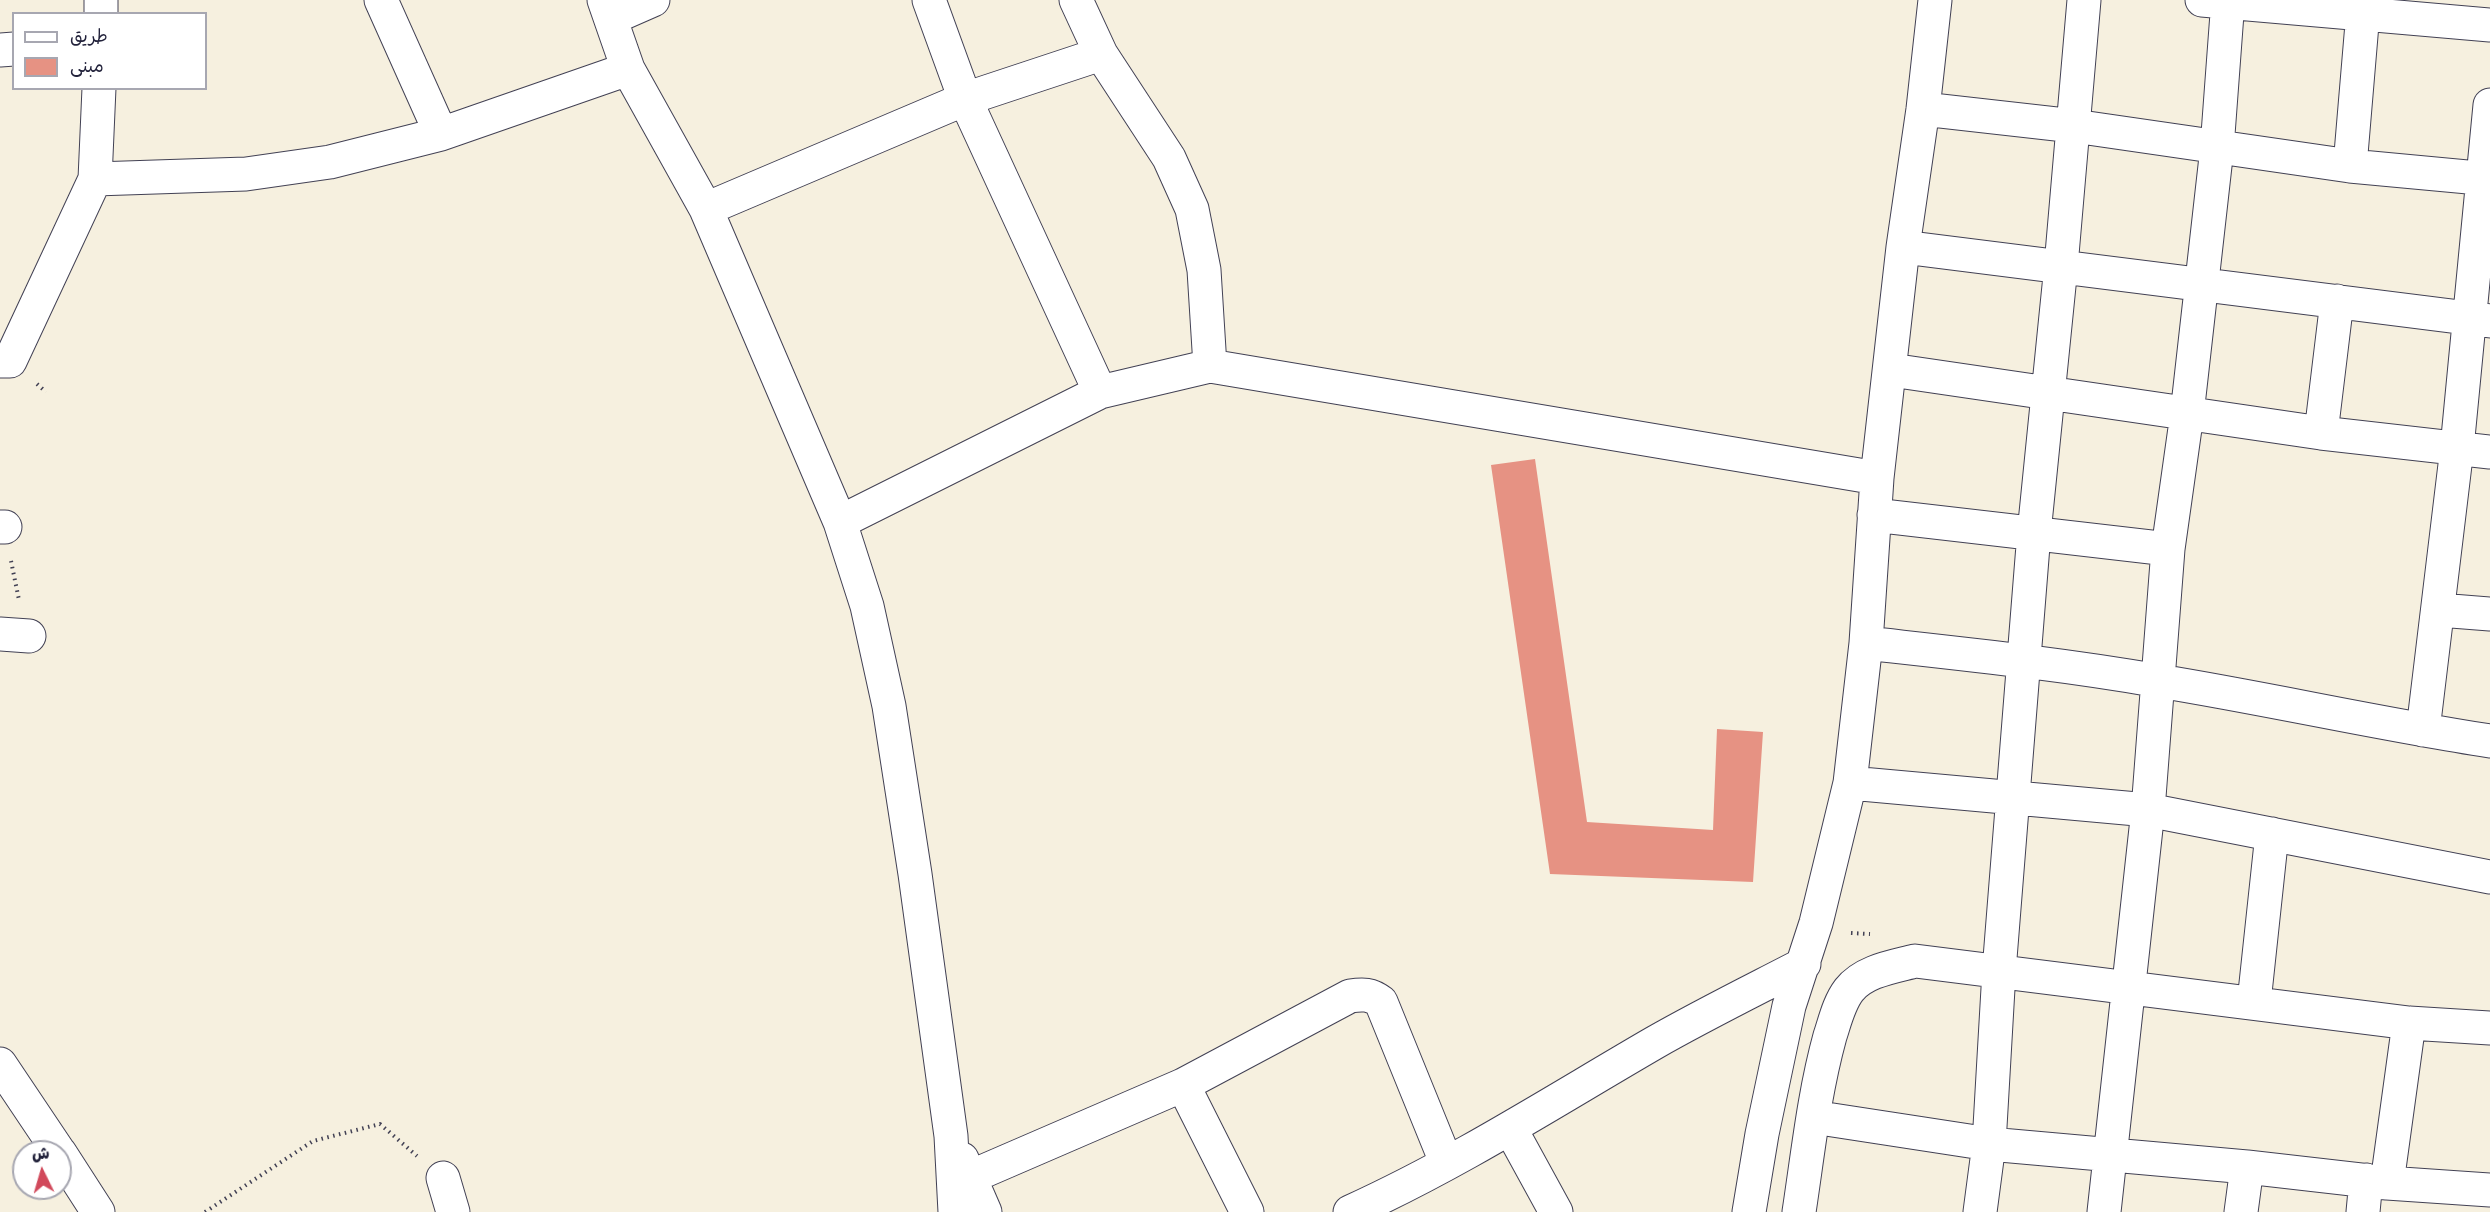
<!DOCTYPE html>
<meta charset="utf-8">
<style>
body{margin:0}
#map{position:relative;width:2490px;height:1212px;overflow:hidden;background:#f6f0df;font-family:Pangolin,"Playpen Sans Arabic",sans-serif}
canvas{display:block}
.legend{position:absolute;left:12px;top:12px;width:195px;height:78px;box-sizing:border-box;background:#fff;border:2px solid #a7a7b1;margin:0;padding:8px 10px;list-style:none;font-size:18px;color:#22223b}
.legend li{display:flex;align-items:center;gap:12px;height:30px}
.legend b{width:30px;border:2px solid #a7a7b1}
.north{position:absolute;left:12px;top:1140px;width:60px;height:60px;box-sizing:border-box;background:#fff;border:2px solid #a7a7b1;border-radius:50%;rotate:355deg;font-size:16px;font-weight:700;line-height:24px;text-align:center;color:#22223b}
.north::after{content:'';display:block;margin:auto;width:21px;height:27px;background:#d1495b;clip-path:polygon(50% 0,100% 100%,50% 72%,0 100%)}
</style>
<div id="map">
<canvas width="2490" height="1212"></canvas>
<ul class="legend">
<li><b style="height:8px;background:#fff"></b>طريق</li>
<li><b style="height:16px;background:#e69283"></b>مبنى</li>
</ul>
<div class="north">ش</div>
</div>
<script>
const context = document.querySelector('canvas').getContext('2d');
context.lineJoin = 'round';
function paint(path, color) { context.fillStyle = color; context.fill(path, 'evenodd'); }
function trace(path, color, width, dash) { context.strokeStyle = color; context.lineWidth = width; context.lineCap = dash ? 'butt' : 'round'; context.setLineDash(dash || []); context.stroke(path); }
const building = new Path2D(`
 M1535 459 1587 822 1713 830 1717 729 1763 732 1753 882 1550 874 1491 465Z`);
const path = new Path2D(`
 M37 384 46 392
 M11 561 19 600
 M1851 933 1870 934
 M205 1212 313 1141 380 1124 417 1156`);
const minor = new Path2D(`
 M381 0 441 134
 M604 0 628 69 706 209 840 522 867 606 889 706 915 874 951 1136 955 1212
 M929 0 965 99 1100 392
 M1076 0 1101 54 1169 158 1192 209 1204 270 1210 366
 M2202 0 2490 25
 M101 14V0
 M612 18 653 0
 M0 50 14 49
 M1923 109 2074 126 2350 166 2490 179
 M2350 166 2364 0
 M95 179 246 174 330 162 441 134 628 69
 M706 209 965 99 1101 54
 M1903 247 2490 321
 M0 361H10L95 179 99 88
 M1891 370 2321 433 2490 452
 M2321 433 2337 301
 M1874 515 2168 549
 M840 522 1100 392 1210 366 1877 478
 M0 527H5
 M2439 610 2490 614
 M0 634 29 636
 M1866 643C1964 654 2062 664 2159 681 2270 699 2379 724 2490 741
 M2423 730 2457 448 2490 105
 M1850 783 2148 810 2490 877
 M2254 1002 2272 834
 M0 1064 59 1152
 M1183 1085 1247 1212
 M1813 1117 1989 1144 2247 1167 2387 1183 2490 1190
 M1510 1128 1556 1212
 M60 1153 98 1212
 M962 1159 985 1212
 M443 1178 453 1212
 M2387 1183 2409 1023
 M954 1184 1183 1085 1350 996C1363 994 1371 994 1381 1002L1446 1162
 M1350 1212C1456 1164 1554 1101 1654 1043 1703 1015 1754 990 1804 964
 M1749 1212 1762 1134 1789 1006 1816 923 1850 783 1866 643 1877 478 1903 247 1923 109 1935 0
 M1799 1212C1808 1153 1814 1094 1830 1036 1835 1021 1839 1003 1849 990 1864 971 1892 967 1915 961L2409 1023 2490 1028
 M1980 1212 1989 1144 1999 971 2034 533 2061 266 2084 0
 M2104 1212 2148 810 2168 549 2187 414 2217 148 2228 0
 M2241 1212 2247 1167
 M2363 1212 2366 1180`);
paint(building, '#e69283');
trace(minor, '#424154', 35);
trace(path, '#424154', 4, [1.5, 4.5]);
trace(minor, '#fff', 33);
</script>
